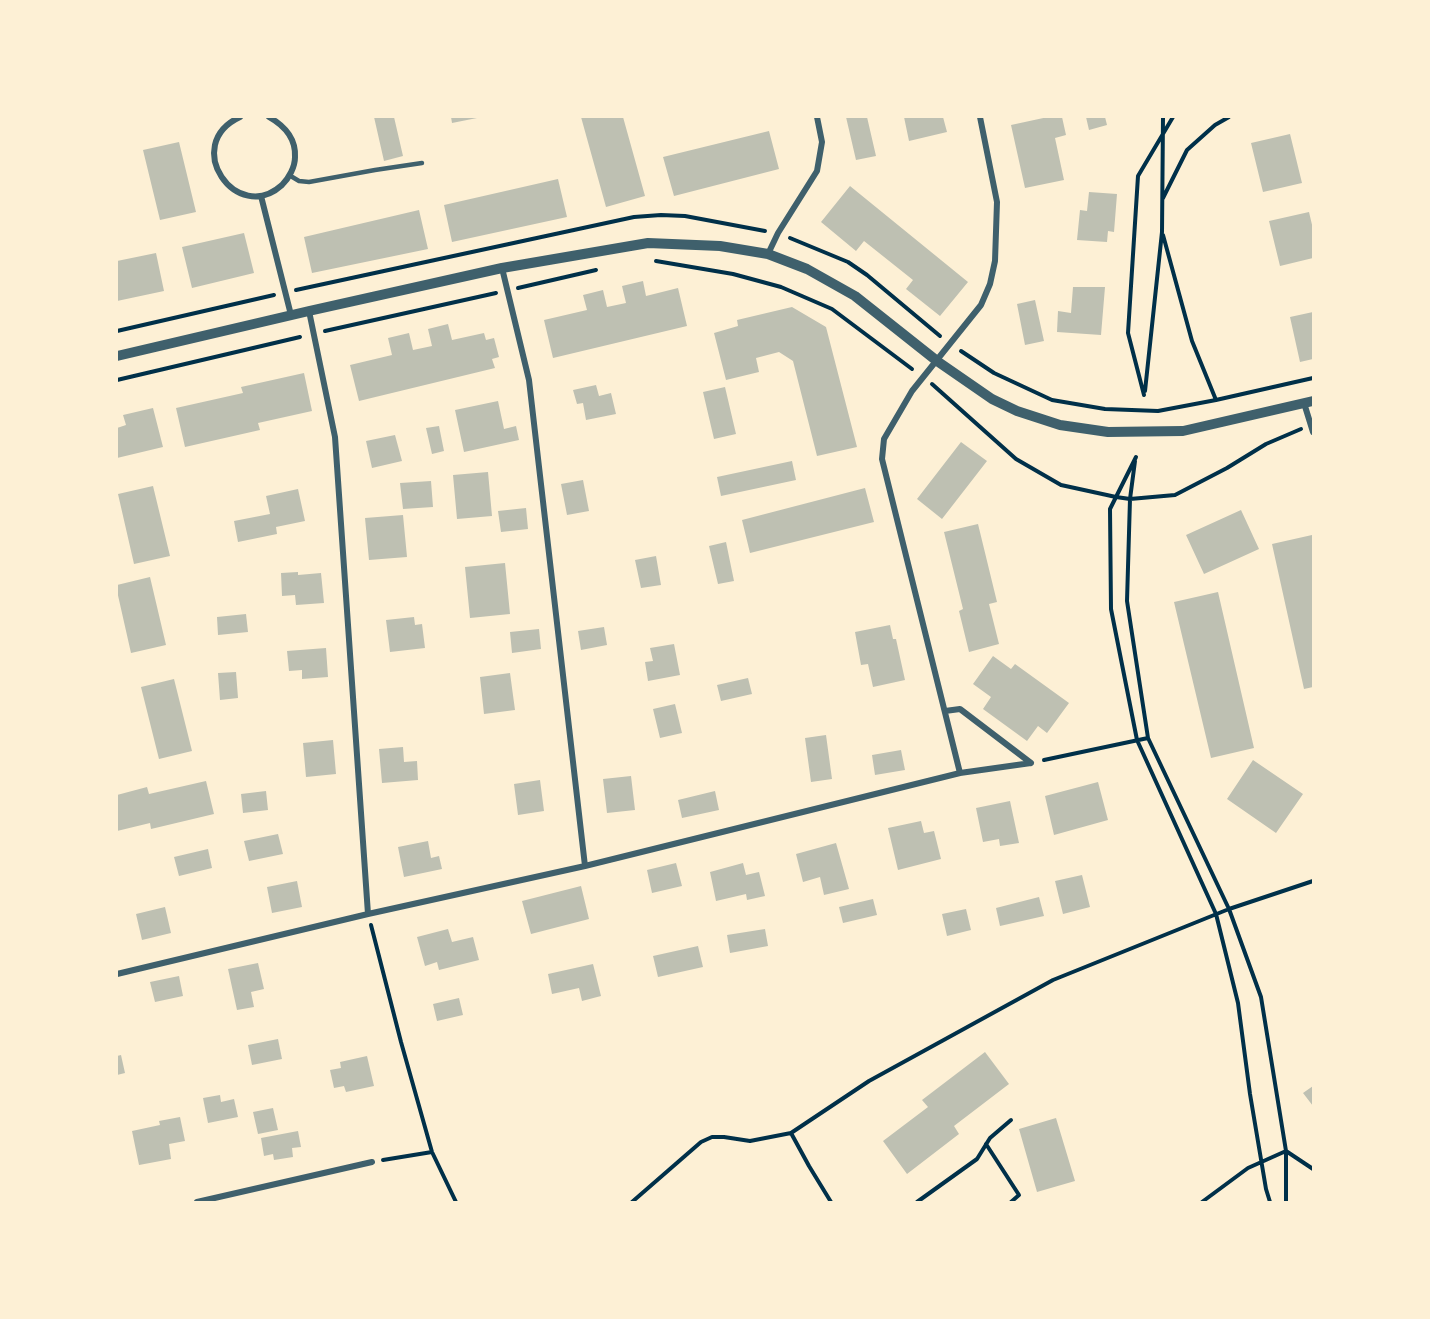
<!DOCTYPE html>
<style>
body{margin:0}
#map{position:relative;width:1430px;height:1319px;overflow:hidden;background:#fdf0d5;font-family:Inter,sans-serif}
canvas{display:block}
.frame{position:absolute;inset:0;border:118px solid #fdf0d5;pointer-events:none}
</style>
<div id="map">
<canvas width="1430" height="1319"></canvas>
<div class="frame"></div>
</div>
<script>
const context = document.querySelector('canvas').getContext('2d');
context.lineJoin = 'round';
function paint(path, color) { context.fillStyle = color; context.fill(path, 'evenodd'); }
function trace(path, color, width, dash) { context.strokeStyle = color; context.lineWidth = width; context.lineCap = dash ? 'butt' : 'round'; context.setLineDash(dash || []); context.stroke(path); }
const building = new Path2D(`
 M374 117H394L403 156 384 161Z
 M451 117H477V118L452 123Z
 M581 117H623L645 196 606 207Z
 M846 117H867L876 156 856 160Z
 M904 117H943L947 132 909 141Z
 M1048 117H1062L1066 135 1055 138 1064 180 1025 188 1011 125Z
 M1086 117H1105L1107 125 1089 130Z
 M769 131 779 169 674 196 663 157Z
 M1290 134 1302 183 1263 192 1251 143Z
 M179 142 196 212 160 220 143 150Z
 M558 179 567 217 452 242 444 205Z
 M850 186 968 282 940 316 906 289 913 280 864 241 856 251 821 222Z
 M1089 192 1117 194 1114 232 1108 231 1107 242 1077 240 1080 210 1087 211Z
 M419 210 428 249 312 273 304 237Z
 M1309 212 1313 229V258L1280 266 1269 221Z
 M244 233 254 273 192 288 182 247Z
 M156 253 164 291 117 301V261Z
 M643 281 646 296 678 288 687 326 553 358 544 320 587 310 583 295 603 290 607 307 626 303 622 286Z
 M1073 287H1105L1101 335 1057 332 1058 311 1071 313Z
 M1035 300 1044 341 1025 345 1017 304Z
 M792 307 826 327 857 447 817 456 793 361 779 352 756 358 759 372 726 380 714 333 738 326 737 320Z
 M1313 312V359L1300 362 1290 317Z
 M448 324 452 340 484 333 486 340 494 338 499 357 492 359 495 368 359 401 350 365 392 355 388 338 409 333 413 350 432 346 428 329Z
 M304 373 312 411 258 423 260 430 185 447 176 408 243 393 241 387Z
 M596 385 599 396 611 393 616 414 586 420 583 403 577 404 573 390Z
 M725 387 736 434 714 439 703 392Z
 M498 401 504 429 516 426 519 440 464 452 455 410Z
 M153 408 163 447 117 458V428L126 425 123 415Z
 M439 426 444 451 432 454 426 428Z
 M395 435 402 461 372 468 366 441Z
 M961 442 987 461 942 519 917 499Z
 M792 461 796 480 721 496 717 477Z
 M488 472 492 516 457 519 453 475Z
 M583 480 589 511 567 515 561 484Z
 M431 481 433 507 403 509 400 483Z
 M153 486 170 556 134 564 118 494Z
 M865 488 874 522 750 553 742 520Z
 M298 489 305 521 276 527 277 534 238 542 234 521 270 514 266 496Z
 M526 508 528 529 501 532 498 511Z
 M1241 510 1259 549 1204 574 1186 535Z
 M403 515 407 557 369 560 365 518Z
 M978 524 997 602 989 604 999 644 969 652 959 611 963 609 944 532Z
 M1312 535 1313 687 1304 689 1272 544Z
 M726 542 734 581 718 584 709 546Z
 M656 556 661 585 641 588 635 560Z
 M505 563 510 614 470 618 465 567Z
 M298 572V575L321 573 324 603 296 605 295 595 282 596 281 573Z
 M150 577 166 645 131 653 117 591V585Z
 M1218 592 1254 748 1211 758 1174 602Z
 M246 614 248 632 218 635 217 617Z
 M414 617 415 625 422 624 425 648 390 652 386 620Z
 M890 625 893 639H896L905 680 873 687 868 664 861 665 855 632Z
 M604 627 607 645 581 650 578 631Z
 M539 629 541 649 512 653 510 632Z
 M674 644 680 675 648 681 645 662 653 661 650 648Z
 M326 648 328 677 302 679V670L289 671 287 651Z
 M993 656 1011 669 1015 664 1069 703 1047 733 1038 726 1027 741 983 709 991 697 973 684Z
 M236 672 238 698 220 700 218 673Z
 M510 673 515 710 484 714 480 677Z
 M748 678 752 694 721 701 717 685Z
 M174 679 192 751 159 759 141 687Z
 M675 704 682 733 660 738 653 709Z
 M826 735 832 779 811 782 805 738Z
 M333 740 336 774 306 777 303 743Z
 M403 747 404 762 417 761 418 780 382 783 379 749Z
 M901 750 905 770 875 775 872 755Z
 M1253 760 1303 794 1276 833 1227 799Z
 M631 776 635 810 607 813 603 779Z
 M540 780 544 811 518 815 514 784Z
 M206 781 214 814 151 829 150 823 117 831V795L147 787 149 794Z
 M1098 782 1108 820 1054 835 1045 796Z
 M266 791 268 810 243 813 241 794Z
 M715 791 719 810 682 818 678 800Z
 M1010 801 1019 843 1000 846 999 839 983 842 976 808Z
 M921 821 924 833 934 831 941 859 898 870 888 828Z
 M278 834 283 854 249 861 244 841Z
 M428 841 431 858 439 856 442 869 404 877 398 847Z
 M836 843 849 889 824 895 820 877 803 882 796 854Z
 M208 849 212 868 179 876 174 857Z
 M676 863 682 886 652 893 647 870Z
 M743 863 746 875 759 872 765 896 747 900 746 894 716 901 710 872Z
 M1082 875 1090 907 1063 914 1055 881Z
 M297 881 302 907 272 913 267 887Z
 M581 886 589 919 531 934 522 901Z
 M1039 897 1044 916 1000 926 996 908Z
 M873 899 877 915 843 923 839 907Z
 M165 907 171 933 142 940 136 914Z
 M966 909 971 930 947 936 942 914Z
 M448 929 452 942 473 937 479 960 439 970 437 962 425 966 417 937Z
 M765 929 768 946 730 953 727 935Z
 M698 946 703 967 658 977 653 956Z
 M258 963 264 989 251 992 254 1007 237 1010 228 969Z
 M593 964 601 996 582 1001 579 988 552 994 548 974Z
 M179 976 183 996 155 1002 150 982Z
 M459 998 463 1015 437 1021 433 1004Z
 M278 1039 282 1059 252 1065 248 1045Z
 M985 1052 1009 1084 954 1126 959 1134 907 1174 883 1141 928 1107 922 1100Z
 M121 1055 125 1073 117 1075V1056Z
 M367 1056 374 1086 346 1092 344 1086 334 1088 330 1070 341 1068 340 1062Z
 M1313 1086V1106L1303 1093Z
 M220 1095 221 1102 234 1099 238 1117 208 1123 203 1098Z
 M273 1108 278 1130 258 1134 253 1112Z
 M180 1117 185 1141 169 1144 171 1159 139 1165 132 1131 160 1125 159 1121Z
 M1056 1118 1075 1181 1037 1192 1019 1129Z
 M298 1131 301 1147 292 1148 293 1157 274 1160 273 1154 264 1156 261 1138Z`);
const path = new Path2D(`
 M1163 198 1187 150 1215 125 1229 117
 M1163 235 1192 341 1216 400
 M790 238 848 262 867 275 940 336
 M656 261 733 274 781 287 832 309 912 369
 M518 288 596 270
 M296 290 634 217 661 215 685 216 765 231
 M117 331 274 295
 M325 331 496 293
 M961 351 994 373 1052 400 1105 409 1158 411 1216 400 1313 378
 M117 380 300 337
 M932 384 1016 459 1061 485 1116 497 1130 499 1175 495 1227 468 1266 444 1301 429
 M1145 391 1162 232 1163 117
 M1144 395 1128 333 1138 176 1173 117
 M1136 457 1110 509 1111 609 1137 740 1216 914 1238 1003 1250 1094 1266 1189 1270 1202
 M1135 461 1130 499 1127 601 1148 738 1229 909 1261 997 1286 1151V1202
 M1044 760 1148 738
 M371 925 401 1042 432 1152 456 1202
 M791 1133 809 1166 831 1202
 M986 1144 1019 1195 1011 1202
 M383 1160 432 1152
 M632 1202 701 1142 712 1137H724L750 1141 791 1133 869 1081 1053 980 1229 909 1313 881
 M917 1202 977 1159 990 1138 1011 1120
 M1202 1202 1248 1168 1286 1151 1313 1169`);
const service = new Path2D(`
 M289 175 299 181 309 182 375 170 422 163`);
const minor = new Path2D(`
 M240 117C180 145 237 226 282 185 289 178 295 167 295 157 296 138 285 126 269 117
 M261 196 291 315
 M768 254 778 233 817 171 822 142 817 117
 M502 268 529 380 585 866
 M309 311 335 437 368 914
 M1304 403 1313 432
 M945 711 960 709 1031 763
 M960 773 1031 763
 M117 974 368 914 585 866 960 773 882 459 884 439 912 391 981 305 990 284 995 261 997 202 980 117
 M197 1202 372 1162`);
const tertiary = new Path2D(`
 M117 356 309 311 502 268 648 243 720 246 768 254 807 269 855 296 937 361 992 399 1017 411 1060 425 1108 432 1183 431 1313 401`);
paint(building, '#bec0b2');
trace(path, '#003049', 4);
trace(service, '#3f606c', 4.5);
trace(minor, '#3f606c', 6);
trace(tertiary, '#3f606c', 10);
</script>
